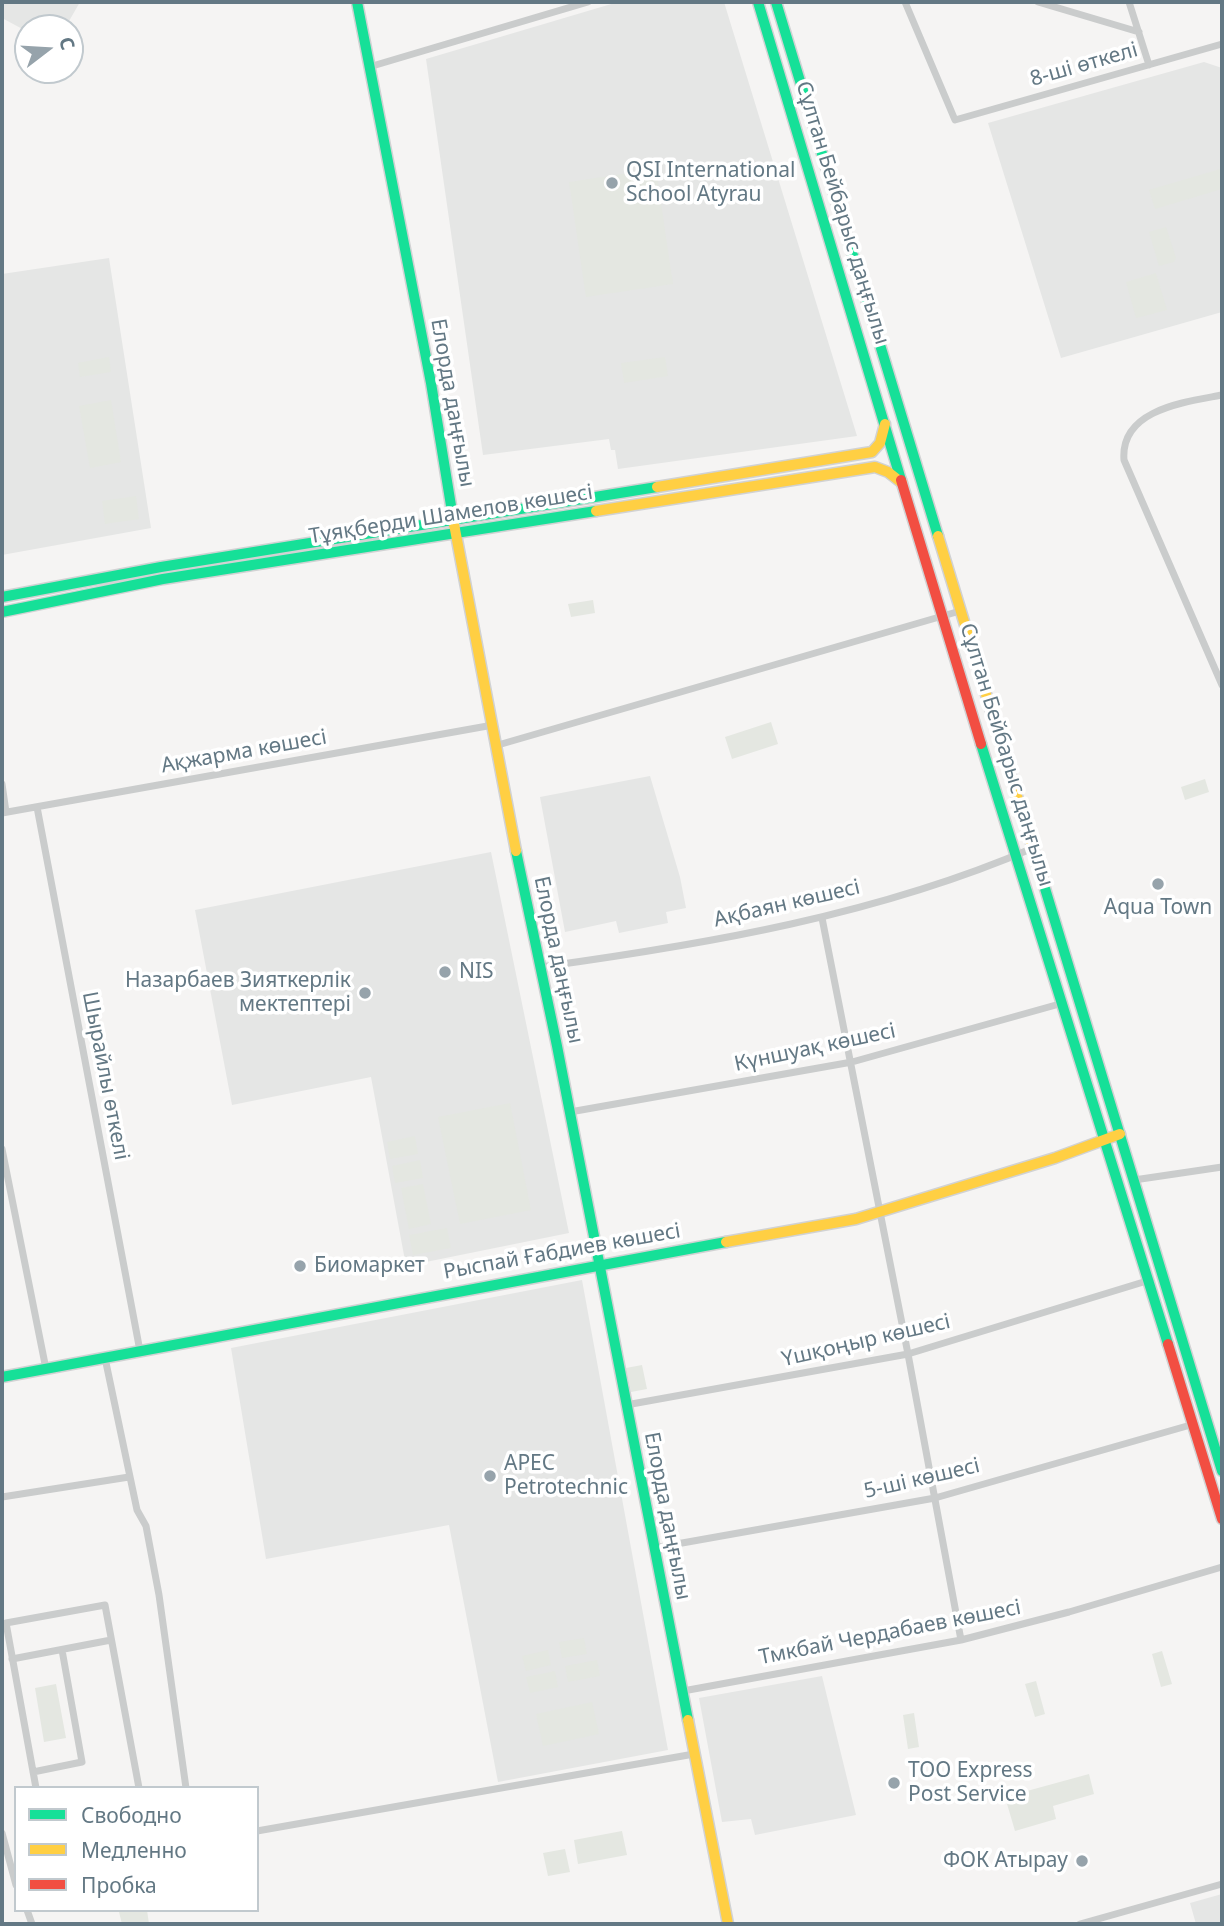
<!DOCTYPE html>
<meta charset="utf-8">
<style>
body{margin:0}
#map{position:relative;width:1224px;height:1926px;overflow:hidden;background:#f5f4f3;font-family:"Noto Sans",sans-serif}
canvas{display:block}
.frame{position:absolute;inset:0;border:4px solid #637884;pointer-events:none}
.legend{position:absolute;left:14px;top:1786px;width:245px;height:126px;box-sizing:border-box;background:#fff;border:2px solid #c1c9ce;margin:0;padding:9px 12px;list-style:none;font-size:21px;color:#637884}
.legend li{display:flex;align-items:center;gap:14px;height:35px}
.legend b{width:35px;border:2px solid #c1c9ce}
.north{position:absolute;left:14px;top:14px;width:70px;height:70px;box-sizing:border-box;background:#fff;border:2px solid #c1c9ce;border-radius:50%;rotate:73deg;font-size:19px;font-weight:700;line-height:28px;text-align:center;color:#637884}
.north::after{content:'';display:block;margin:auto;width:24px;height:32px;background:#96a3ab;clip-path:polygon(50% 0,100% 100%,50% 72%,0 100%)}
</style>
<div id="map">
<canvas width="1224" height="1926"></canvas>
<div class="frame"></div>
<ul class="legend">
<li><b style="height:9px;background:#16e098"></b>Свободно</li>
<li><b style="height:9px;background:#ffcf43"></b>Медленно</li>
<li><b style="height:9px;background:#f24e42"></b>Пробка</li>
</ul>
<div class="north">С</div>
</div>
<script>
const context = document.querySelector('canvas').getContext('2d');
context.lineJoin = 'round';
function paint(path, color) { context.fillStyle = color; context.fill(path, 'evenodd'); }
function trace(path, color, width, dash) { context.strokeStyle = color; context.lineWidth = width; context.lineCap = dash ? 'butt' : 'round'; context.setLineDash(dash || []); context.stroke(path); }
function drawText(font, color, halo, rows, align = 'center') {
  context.font = font + ' "Noto Sans",sans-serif'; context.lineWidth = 7; context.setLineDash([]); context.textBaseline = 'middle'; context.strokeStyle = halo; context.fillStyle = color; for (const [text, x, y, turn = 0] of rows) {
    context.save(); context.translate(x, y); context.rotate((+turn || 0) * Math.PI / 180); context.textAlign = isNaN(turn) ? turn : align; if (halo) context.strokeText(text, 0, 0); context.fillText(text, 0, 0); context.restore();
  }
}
const built = new Path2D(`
 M2 2H80L65 28H28V32L2 18Z
 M618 2H724L857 436 618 469 615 450H611L609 439 483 455 426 59Z
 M1204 62 1222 68V312L1061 358 988 123Z
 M109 258 151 528 2 555V274Z
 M650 776 680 877 686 908 666 912 668 923 619 933 616 921 565 932 540 797Z
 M491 852 569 1233 406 1266 371 1077 232 1105 195 910Z
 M582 1280 668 1750 498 1782 449 1525 266 1559 231 1348Z
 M822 1676 856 1815 755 1835 751 1819 722 1822 699 1698Z
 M1222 1894V1924H1196L1190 1903Z`);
const green = new Path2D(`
 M656 169 673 284 586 297 569 182Z
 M1220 169 1222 189 1155 209 1149 190Z
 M1166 227 1176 258 1174 262 1159 266 1149 232Z
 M1156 273 1167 310 1136 318 1126 282Z
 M109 357 111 372 80 377 78 363Z
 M665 357 668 376 624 383 621 363Z
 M111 400 121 462 90 468 79 406Z
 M136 496 139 519 105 524 102 501Z
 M593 600 595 613 571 617 568 604Z
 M771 722 778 744 732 759 725 737Z
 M1205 779 1209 792 1185 800 1181 787Z
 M510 1103 531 1210 460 1224 438 1117Z
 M415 1136 418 1154 390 1159 387 1142Z
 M420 1160 423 1178 395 1183 392 1166Z
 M423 1184 431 1224 409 1229 401 1188Z
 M447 1228 451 1248 413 1255 409 1235Z
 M642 1365 647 1389 631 1392 626 1368Z
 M584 1638 587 1654 562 1658 559 1642Z
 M548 1650 551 1665 526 1671 522 1656Z
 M1162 1651 1172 1684 1161 1687 1152 1654Z
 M597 1660 600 1676 568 1682 565 1666Z
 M555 1671 558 1687 530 1693 526 1677Z
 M1036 1681 1045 1714 1035 1717 1025 1684Z
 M56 1684 66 1738 44 1742 35 1688Z
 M592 1702 599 1734 543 1746 536 1714Z
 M914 1713 919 1747 908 1749 903 1715Z
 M1089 1774 1094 1794 1053 1806 1056 1819 1015 1831 1005 1797Z
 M622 1831 627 1855 578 1864 574 1840Z
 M565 1849 570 1872 548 1876 543 1853Z
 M131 1910H147L149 1924H122L119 1912Z`);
const street = new Path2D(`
 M905 2 955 120 1222 44
 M1038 2 1139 32
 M1129 2 1149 65
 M369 67 588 2
 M1222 395C1186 402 1120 409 1124 460L1222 685
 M498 745 960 611
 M2 784 6 812
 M37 807 140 1351
 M2 813 493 725
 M822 918 908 1354 961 1640
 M541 967C708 944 877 915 1033 848
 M570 1112 852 1062 1063 1003
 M2 1149 46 1369
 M1134 1180 1222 1167
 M105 1358 137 1510 146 1526 159 1595 186 1788
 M626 1405 908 1354 1150 1280
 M2 1497 129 1477
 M654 1548 935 1498 1194 1424
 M12 1659 111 1640
 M683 1691 961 1640 1069 1612 1222 1567
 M33 1772 82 1762 62 1650
 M36 1788 6 1623 105 1605 139 1788
 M257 1831 694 1754
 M2 1833 16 1885
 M27 1910 32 1924
 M1080 1924 1222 1884`);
const fast = new Path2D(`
 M357 2 431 383 454 524
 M758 2 901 480
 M776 2 938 536
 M2 597 161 567 657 487
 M2 612 163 579 596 511
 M981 744 1168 1344
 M1033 849 1222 1471
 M516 851 557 1046 688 1720
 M2 1377 726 1242`);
const slow = new Path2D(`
 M657 487 872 452 880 443 885 424
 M596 511 875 467 888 472 902 483
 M454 524 516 851
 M938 536 1033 849
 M726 1242 856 1219 1055 1158 1120 1134
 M688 1720 728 1924`);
const jam = new Path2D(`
 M901 480 981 744
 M1168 1344 1222 1519`);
const markers = [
 [612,183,7,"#96a3ab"],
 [1158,884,7,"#96a3ab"],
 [445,972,7,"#96a3ab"],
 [365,993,7,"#96a3ab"],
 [300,1266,7,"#96a3ab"],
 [490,1476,7,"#96a3ab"],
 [894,1783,7,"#96a3ab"],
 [1082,1861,7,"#96a3ab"]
];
const streetNames = [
 ["8-ші өткелі",1084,65,-16],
 ["Сұлтан Бейбарыс даңғылы",842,213,73],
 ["Елорда даңғылы",452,403,80],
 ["Тұяқберди Шамелов көшесі",451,515,-9],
 ["Ақжарма көшесі",244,752,-10],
 ["Сұлтан Бейбарыс даңғылы",1006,755,73],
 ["Ақбаян көшесі",787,904,-13],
 ["Елорда даңғылы",558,960,78],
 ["Күншуақ көшесі",815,1048,-12],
 ["Шырайлы өткелі",105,1076,79],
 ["Рыспай Ғабдиев көшесі",562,1252,-10],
 ["Үшқоңыр көшесі",866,1341,-13],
 ["5-ші көшесі",922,1479,-13],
 ["Елорда даңғылы",667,1516,79],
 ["Тмкбай Чердабаев көшесі",890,1633,-11]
];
const poiNames = [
 ["QSI International",626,171],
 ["School Atyrau",626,195],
 ["Aqua Town",1158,908,"center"],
 ["NIS",459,972],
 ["Назарбаев Зияткерлік",351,981,"right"],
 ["мектептері",351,1005,"right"],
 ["Биомаркет",314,1266],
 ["APEC",504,1464],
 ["Petrotechnic",504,1488],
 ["ТОО Express",908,1771],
 ["Post Service",908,1795],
 ["ФОК Атырау",1068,1861,"right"]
];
paint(built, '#e5e6e5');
paint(green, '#e4e7e1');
trace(fast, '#d1d2d3', 13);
trace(slow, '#d1d2d3', 13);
trace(jam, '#d1d2d3', 13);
trace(street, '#cacccc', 7);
trace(fast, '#16e098', 10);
trace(slow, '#ffcf43', 10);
trace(jam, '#f24e42', 10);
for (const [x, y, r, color] of markers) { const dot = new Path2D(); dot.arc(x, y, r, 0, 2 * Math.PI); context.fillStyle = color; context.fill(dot); trace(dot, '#fff', 2.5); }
drawText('21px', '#637884', '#fff', streetNames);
drawText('21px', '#637884', '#fff', poiNames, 'left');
</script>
